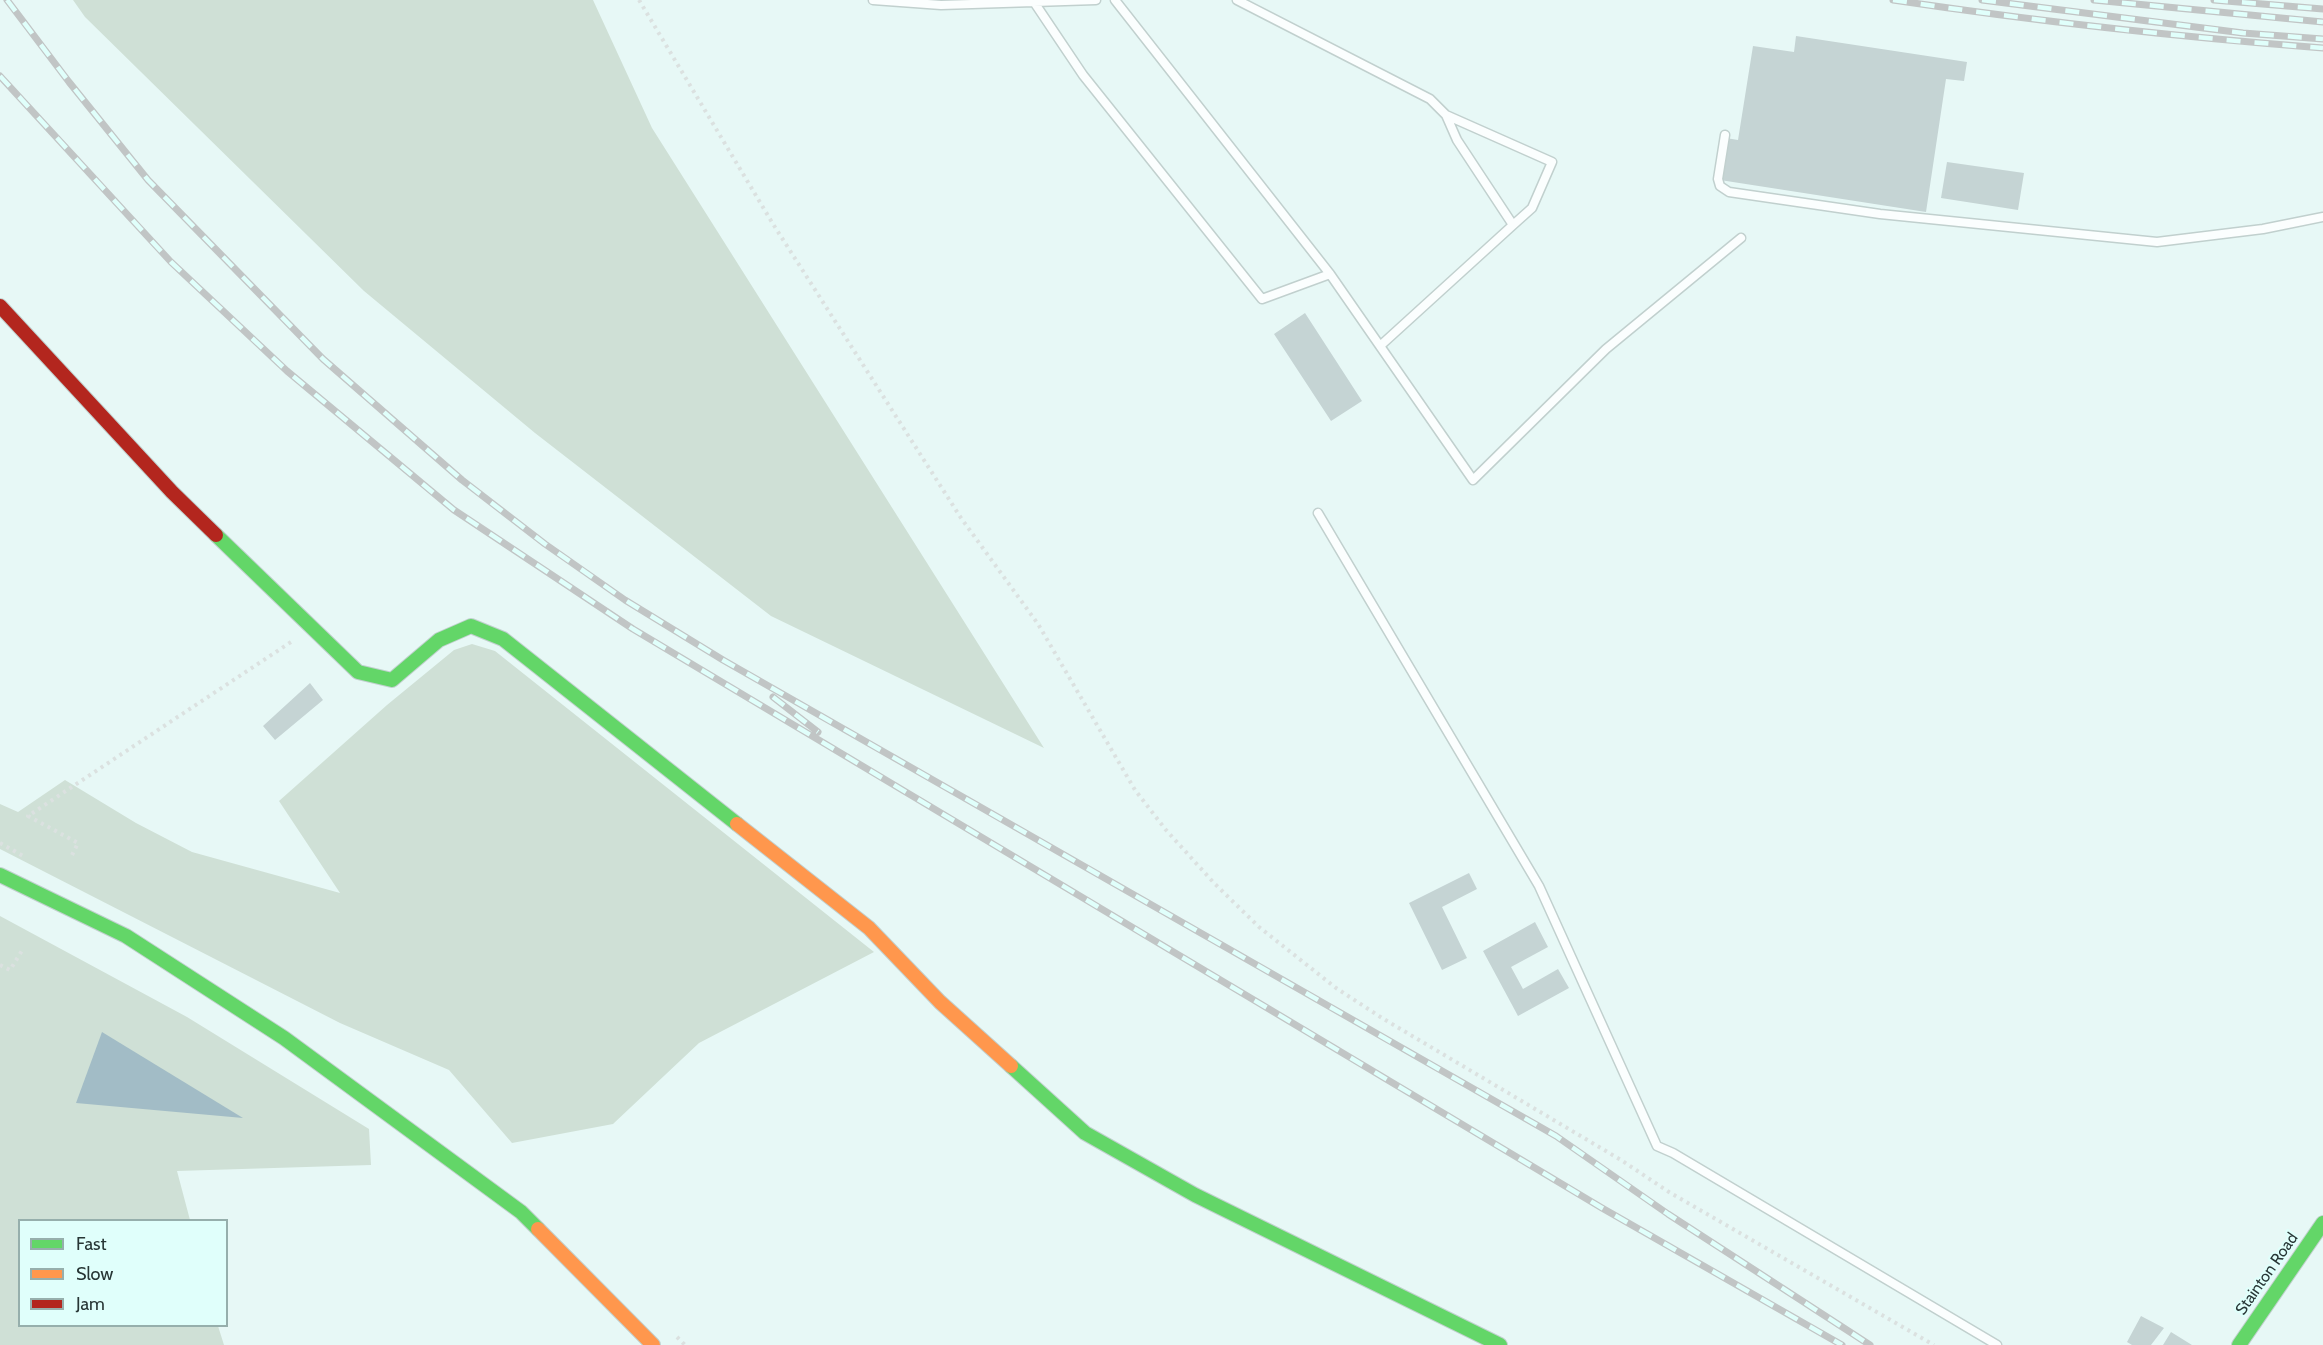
<!DOCTYPE html>
<style>
body{margin:0}
#map{position:relative;width:2323px;height:1345px;overflow:hidden;background:#e7f8f6;font-family:Cabin,sans-serif}
canvas{display:block}
.legend{position:absolute;left:18px;top:1219px;width:210px;height:108px;box-sizing:border-box;background:#e0fffb;border:2px solid #96afac;margin:0;padding:8px 10px;list-style:none;font-size:18px;color:#273635}
.legend li{display:flex;align-items:center;gap:12px;height:30px}
.legend b{width:30px;border:2px solid #96afac}
</style>
<div id="map">
<canvas width="2323" height="1345"></canvas>
<ul class="legend">
<li><b style="height:8px;background:#63d668"></b>Fast</li>
<li><b style="height:8px;background:#ff974d"></b>Slow</li>
<li><b style="height:8px;background:#b3261e"></b>Jam</li>
</ul>
</div>
<script>
const context = document.querySelector('canvas').getContext('2d');
context.lineJoin = 'round';
function paint(path, color) { context.fillStyle = color; context.fill(path, 'evenodd'); }
function trace(path, color, width, dash) { context.strokeStyle = color; context.lineWidth = width; context.lineCap = dash ? 'butt' : 'round'; context.setLineDash(dash || []); context.stroke(path); }
function drawText(font, color, halo, rows, align = 'center') {
  context.font = font + ' Cabin,sans-serif'; context.lineWidth = 4.5; context.setLineDash([]); context.textBaseline = 'middle'; context.strokeStyle = halo; context.fillStyle = color; for (const [text, x, y, turn = 0] of rows) {
    context.save(); context.translate(x, y); context.rotate((+turn || 0) * Math.PI / 180); context.textAlign = isNaN(turn) ? turn : align; if (halo) context.strokeText(text, 0, 0); context.fillText(text, 0, 0); context.restore();
  }
}
const green = new Path2D(`
 M73 0H593L652 128 1044 748 771 616 535 433 364 291 85 17Z
 M472 644 495 651 874 952 699 1043 613 1124 512 1143 449 1070 340 1023 0 849V804L18 812 65 780 136 823 192 852 340 893 279 801 387 705 454 650Z
 M0 916 187 1017 369 1129 371 1165 177 1171 190 1220H20V1326H218L224 1345H0Z`);
const water = new Path2D(`
 M102 1032 243 1118 76 1103Z`);
const building = new Path2D(`
 M1796 36 1967 62 1964 81 1946 79 1926 212 1720 180 1726 138 1738 140 1753 46 1794 52Z
 M1947 162 2024 173 2018 210 1941 198Z
 M1305 313 1362 401 1331 421 1274 334Z
 M310 683 323 700 275 740 263 726Z
 M1469 873 1477 889 1442 907 1467 958 1442 970 1409 903Z
 M1535 922 1548 947 1511 967 1523 989 1558 969 1569 988 1518 1016 1483 951Z
 M2141 1316 2164 1328 2151 1345H2132L2127 1342Z
 M2171 1332 2192 1345H2163Z`);
const path = new Path2D(`
 M639 0 773 224 961 518 1038 624 1135 790 1166 830 1214 883 1259 927 1336 988 1382 1018 1621 1160 1669 1192 1934 1345
 M0 843 25 857
 M72 855 78 843 28 816 294 640
 M0 965 10 970 23 949
 M677 1337 685 1345`);
const lane = new Path2D(`
 M873 0 941 5 1096 0
 M1237 0 1430 99 1446 115
 M1034 2 1083 75 1262 299 1330 274 1115 0
 M1725 135 1718 179 1720 186 1729 192 1880 214 2157 242 2263 229 2323 217
 M1330 274 1473 480 1606 349 1741 238
 M1380 346 1513 225 1532 208 1552 162 1446 115 1457 140 1513 225
 M1318 513 1539 886 1657 1146 1673 1153 1997 1345`);
const fast = new Path2D(`
 M216 535 358 672 392 680 439 640 471 626 503 639 737 824
 M0 875 126 936 284 1038 521 1212 538 1229
 M1011 1066 1085 1133 1195 1195 1500 1345
 M2239 1345 2323 1223`);
const slow = new Path2D(`
 M737 824 869 928 940 1002 1011 1066
 M538 1229 653 1345`);
const jam = new Path2D(`
 M0 306 172 492 216 535`);
const rail = new Path2D(`
 M7 0 69 82 148 180 323 359 462 480 545 544 625 600 723 660 1556 1136 1668 1214 1870 1345
 M1893 0C2035 21 2179 37 2323 48
 M1982 0 2243 33 2323 39
 M2094 0 2323 22
 M2214 0 2323 9
 M0 76 171 262 287 371 454 510 633 629 1602 1208 1842 1345
 M773 697 818 732`);
const streetNames = [
 ["Stainton Road",2267,1274,-55]
];
paint(green, '#cfe0d6');
paint(water, '#a2bcc6');
paint(building, '#c5d4d4');
trace(lane, '#c1d0ce', 11);
trace(fast, '#c1d0ce', 16);
trace(slow, '#c1d0ce', 16);
trace(jam, '#c1d0ce', 16);
trace(path, '#dbe1e0', 4, [3, 4.5]);
trace(lane, '#fbfefe', 8);
trace(fast, '#63d668', 14);
trace(slow, '#ff974d', 14);
trace(jam, '#b3261e', 14);
trace(rail, '#c1c5c5', 7);
trace(rail, '#e0fffb', 4.5, [14]);
drawText('16px', '#273635', '#e0fffb', streetNames);
</script>
